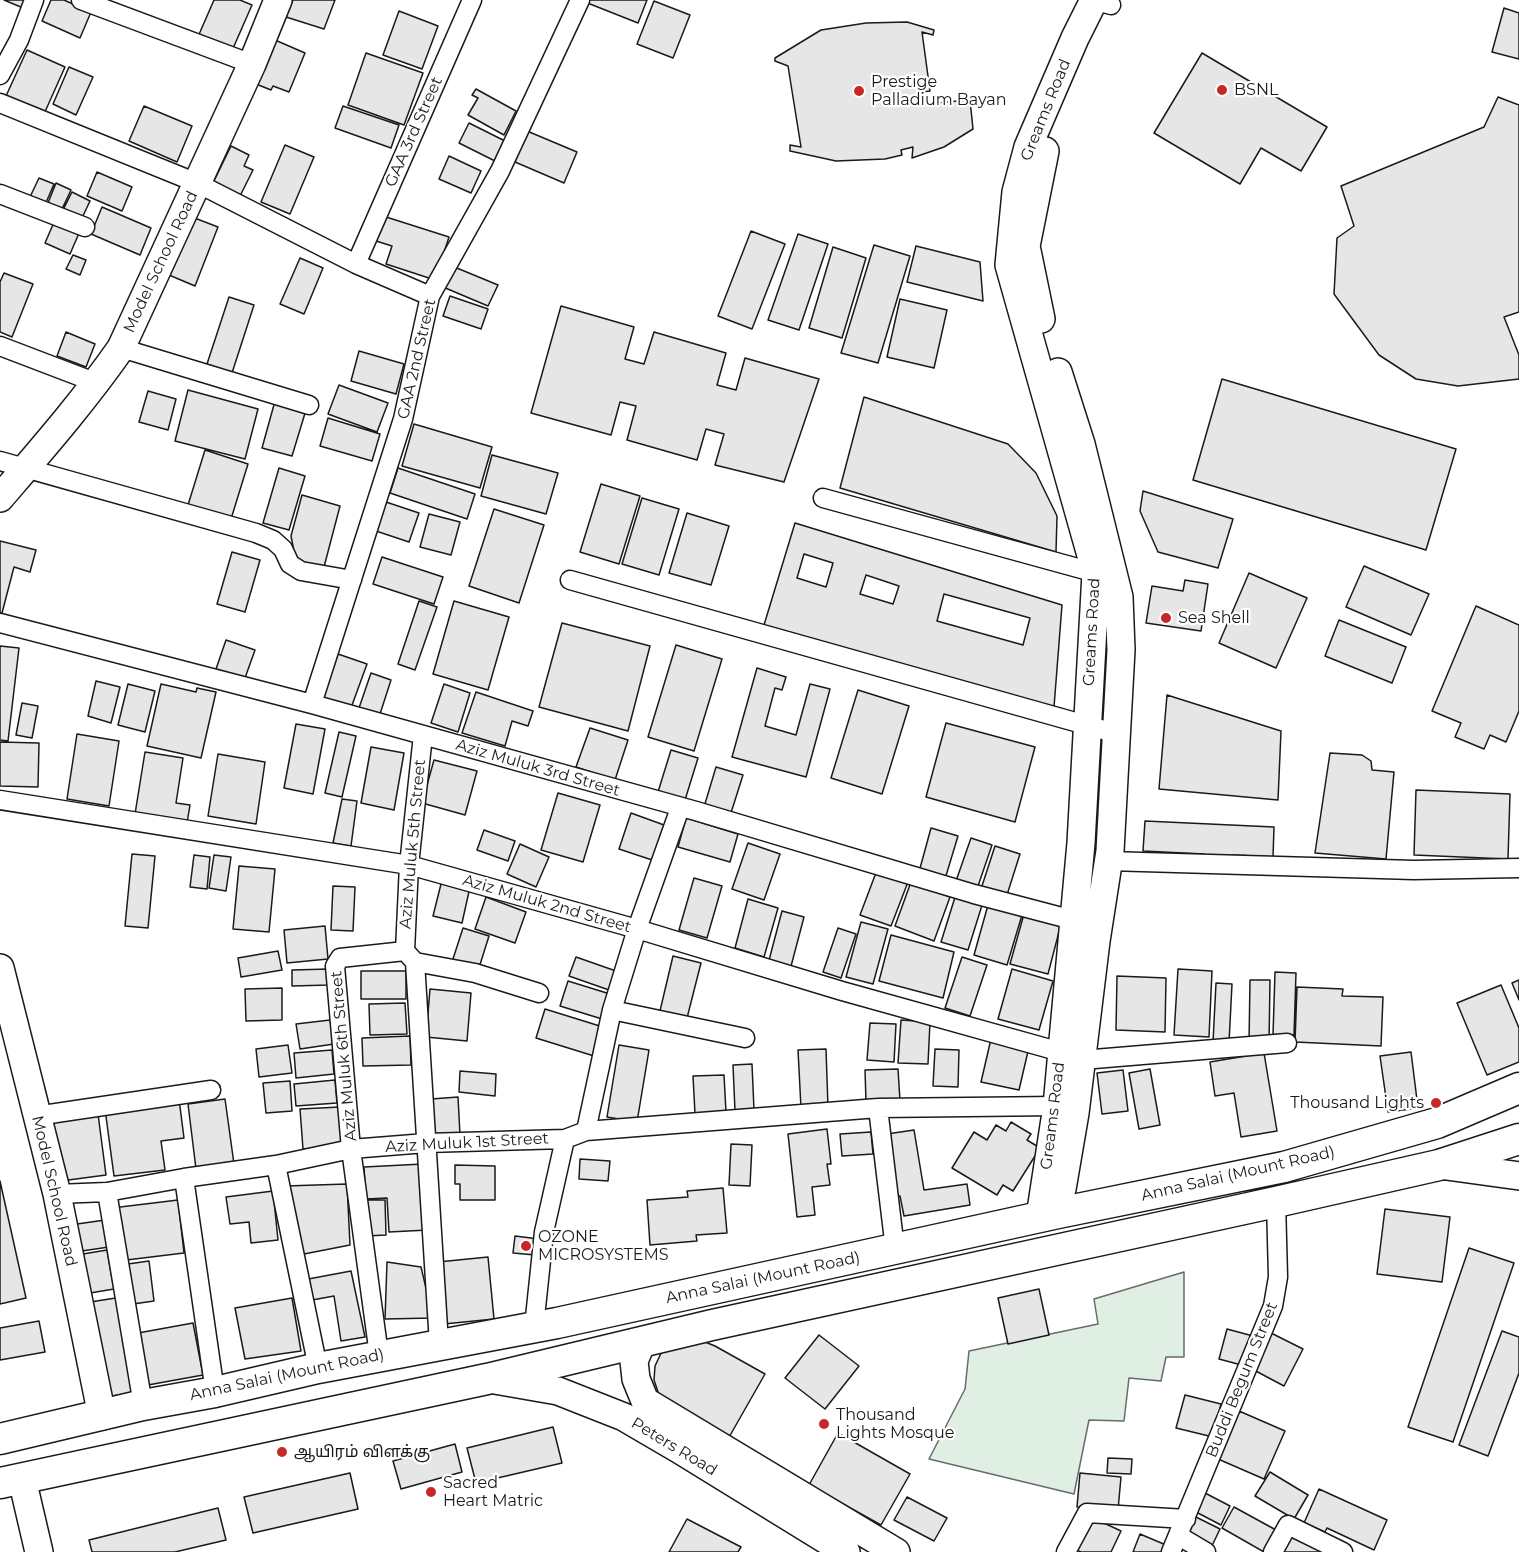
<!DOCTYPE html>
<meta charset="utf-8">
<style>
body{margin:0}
canvas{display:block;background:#fff}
</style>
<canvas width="1519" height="1552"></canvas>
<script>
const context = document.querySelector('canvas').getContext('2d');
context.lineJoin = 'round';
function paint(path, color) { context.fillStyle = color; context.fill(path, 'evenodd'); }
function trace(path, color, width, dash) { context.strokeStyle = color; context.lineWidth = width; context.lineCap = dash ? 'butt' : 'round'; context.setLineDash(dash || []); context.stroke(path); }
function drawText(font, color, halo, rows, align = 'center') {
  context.font = font + ' Montserrat,"Noto Sans Tamil",sans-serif'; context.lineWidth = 4.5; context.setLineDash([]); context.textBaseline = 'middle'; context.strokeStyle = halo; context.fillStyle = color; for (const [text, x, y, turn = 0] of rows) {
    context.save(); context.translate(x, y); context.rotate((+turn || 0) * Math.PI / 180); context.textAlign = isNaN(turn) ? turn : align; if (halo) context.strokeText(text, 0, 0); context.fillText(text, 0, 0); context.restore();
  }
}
const green = new Path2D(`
 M1184 1272V1357H1166L1161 1381 1129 1378 1124 1421 1089 1420 1074 1494 929 1459 965 1389 969 1351 1098 1324 1094 1299Z`);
const building = new Path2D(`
 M4 0H32L28 10Z
 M51 0H64L91 12 80 38 42 21Z
 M214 0H240L252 5 231 53 197 39Z
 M293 0H335L324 29 286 17Z
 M586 0H647L638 23 585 2Z
 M654 1 690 15 673 58 637 44Z
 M1504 8 1519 13V59L1492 52Z
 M399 11 438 26 422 69 383 55Z
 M907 22 934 30 933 35 922 32 930 91 921 92 922 104 970 100 973 129 944 147 912 158 913 147 901 150 902 155 885 159 836 161 790 151V145L801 147 788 66 775 61V58L821 30 866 23Z
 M275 40 305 53 289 92 273 86 271 90 256 84Z
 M27 50 65 67 44 114 6 96Z
 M366 53 423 73 404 125 348 105Z
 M1202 53 1327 127 1301 171 1261 148 1240 184 1154 133Z
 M69 67 93 77 76 115 53 104Z
 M476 89 516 111 504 135 468 115 478 98 472 95Z
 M1498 97 1519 105V312L1504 317 1519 355V379L1458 386 1416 379 1379 355 1334 294 1337 238 1354 226 1341 186 1484 127Z
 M144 106 192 126 177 162 129 141Z
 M343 106 399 125 391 148 335 128Z
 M469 123 507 142 497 162 459 143Z
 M527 131 577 152 564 183 515 162Z
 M285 145 314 157 290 214 261 202Z
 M231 146 249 155 244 166 253 170 240 196 213 183Z
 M449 156 481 171 471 193 439 179Z
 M97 172 132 187 122 211 87 196Z
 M39 178 54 184 45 205 29 199Z
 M56 183 71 190 62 209 48 203Z
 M72 192 90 201 81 220 62 212Z
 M102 207 151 228 140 255 91 234Z
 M383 216 449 237 435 280 386 264 392 246 376 241Z
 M192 217 218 227 195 286 169 275Z
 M55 220 80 231 70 254 45 243Z
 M751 231 785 244 752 329 718 316Z
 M798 234 828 244 799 330 768 320Z
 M874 245 910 256 878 363 841 353Z
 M916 246 980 262 983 301 907 282Z
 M833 247 866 258 842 338 809 328Z
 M73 255 86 260 80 275 66 269Z
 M300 258 323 268 304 314 280 304Z
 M452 266 498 285 488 306 443 287Z
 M4 273 33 284 12 337 0 332V282Z
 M450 296 488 309 481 329 443 316Z
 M229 297 254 305 232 373 207 364Z
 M900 299 947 310 934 368 887 357Z
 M561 306 634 327 625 359 644 364 654 332 726 353 717 385 736 390 745 358 819 379 784 482 715 465 724 434 706 429 697 460 627 440 636 406 620 402 611 435 531 413Z
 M66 332 95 344 86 367 57 356Z
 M359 351 404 364 396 394 351 381Z
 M1222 379 1456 449 1426 550 1193 480Z
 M339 385 388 403 377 432 328 414Z
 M188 390 258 409 245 459 175 441Z
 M148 391 176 399 168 430 139 422Z
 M864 397 1008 444 1036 473 1057 516 1056 552 840 488Z
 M275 401 306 410 292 456 262 448Z
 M328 418 380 434 372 461 320 446Z
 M414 424 492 447 480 488 402 466Z
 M205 450 248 464 231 519 188 505Z
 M492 455 558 473 546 514 481 496Z
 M279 468 305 476 289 530 263 523Z
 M398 468 475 494 467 519 390 493Z
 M601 484 640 496 619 564 580 552Z
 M1143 491 1233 519 1218 568 1158 552 1140 511Z
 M302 495 340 506 324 567 296 561 291 536Z
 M642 498 679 509 659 575 622 564Z
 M386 502 419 513 409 542 376 531Z
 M494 509 544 525 519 603 469 586Z
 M687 513 729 526 711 585 669 573Z
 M429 514 460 522 451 555 420 547Z
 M795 523 1062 605 1054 707 764 625ZM804 554 833 563 826 587 797 578ZM866 575 899 586 893 604 860 594ZM944 594 1030 618 1023 645 937 621Z
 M0 541 36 550 30 572 14 567 2 613H0Z
 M232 552 260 560 245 612 217 604Z
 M382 557 443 577 434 604 373 584Z
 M1364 566 1429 594 1411 635 1346 607Z
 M1249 573 1307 598 1276 668 1219 643Z
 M1185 580 1208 584 1201 631 1146 623 1152 586 1183 591Z
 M419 601 437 607 415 670 398 664Z
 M454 601 509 617 488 690 433 674Z
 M1476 606 1519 625V711L1506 742 1490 735 1484 749 1455 737 1461 723 1432 711Z
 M1339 620 1406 647 1392 683 1325 656Z
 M562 623 650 646 628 731 539 707Z
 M226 640 255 650 245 678 216 669Z
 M676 645 722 659 694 751 648 737Z
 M0 646 19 648 8 741 0 740Z
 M338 654 367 664 351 708 323 698Z
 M757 668 786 677 782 690 775 688 765 726 796 735 810 684 830 689 806 777 732 757Z
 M371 673 391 680 380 714 359 708Z
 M96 681 120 687 111 723 88 716Z
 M128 684 155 691 145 732 118 725Z
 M161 684 196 692 197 688 216 692 201 758 147 746Z
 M444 684 470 693 458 732 431 723Z
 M858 690 909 706 882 794 831 778Z
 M476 692 533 711 528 726 512 721 505 746 462 733Z
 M1167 695 1281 731 1278 800 1159 789Z
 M22 703 38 706 32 738 16 735Z
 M946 723 1035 747 1015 822 926 797Z
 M296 724 325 729 313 794 284 788Z
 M590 728 628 740 615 780 576 767Z
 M339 732 356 736 342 797 325 793Z
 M77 734 119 741 109 806 67 799Z
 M0 742 39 743 38 787 0 786Z
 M371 747 404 753 394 810 361 803Z
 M671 750 698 758 685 800 658 792Z
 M145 752 183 758 176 803 190 805 187 823 135 814Z
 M1330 753 1362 755 1371 761 1372 770 1394 772 1386 859 1315 853Z
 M218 754 265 762 256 824 208 816Z
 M434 760 477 771 465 815 422 803Z
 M716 767 743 775 730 816 704 807Z
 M1416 790 1510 794 1508 859 1414 855Z
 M558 793 600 805 583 862 541 850Z
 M342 799 357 801 351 846 333 843Z
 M631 813 664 825 652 860 619 849Z
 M686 818 738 834 730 862 678 847Z
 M1145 821 1274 827 1273 857 1232 855V861L1204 859V854L1143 851Z
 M931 828 958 836 945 879 919 872Z
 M484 830 515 841 508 861 477 850Z
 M971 838 992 845 977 889 956 881Z
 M748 843 780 854 764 900 732 889Z
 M520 844 549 857 536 887 507 874Z
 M995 846 1020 854 1006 898 981 889Z
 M132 854 155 856 148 928 125 926Z
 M194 855 210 857 207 889 190 887Z
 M214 855 231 857 226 891 209 888Z
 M239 866 275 869 269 932 233 929Z
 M877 870 908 882 891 926 860 915Z
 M694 878 722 886 707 938 679 930Z
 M442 880 470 887 462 923 433 916Z
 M911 882 950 897 934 941 895 926Z
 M333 886 355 887 353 931 331 930Z
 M956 894 983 902 968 950 941 942Z
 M486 897 526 912 515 943 475 929Z
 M748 899 778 908 764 957 735 948Z
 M988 905 1022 915 1007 965 974 955Z
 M782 911 804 917 790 970 768 964Z
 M1024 914 1061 924 1048 974 1010 964Z
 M861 922 888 929 873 984 846 977Z
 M325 926 328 959 287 963 284 930Z
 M463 928 489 936 478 971 452 962Z
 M838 928 856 934 841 978 823 972Z
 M891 935 954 952 943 998 879 981Z
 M278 951 282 970 241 977 238 958Z
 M673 956 701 963 686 1022 659 1015Z
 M576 957 616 971 609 990 569 976Z
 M962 957 987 965 970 1016 945 1008Z
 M329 969V985L292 986V970Z
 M1012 969 1053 981 1039 1030 998 1019Z
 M1178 969 1212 971 1209 1037 1174 1035Z
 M361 971H406V999H361Z
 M1275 972 1296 973 1294 1035H1273Z
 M1117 976 1166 978 1165 1032 1116 1030Z
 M1250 980H1270L1269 1044 1249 1043Z
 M1519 980V1000L1512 983Z
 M568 981 610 994 602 1019 560 1006Z
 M1216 983 1232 984 1229 1043 1213 1042Z
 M1501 985 1519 1028V1062L1487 1075 1457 1003Z
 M1297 987 1343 989 1342 996 1383 997 1381 1046 1295 1042Z
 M282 988V1020L246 1021 245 989Z
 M430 989 471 993 467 1041 426 1037Z
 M405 1003 407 1034 370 1035 369 1004Z
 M545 1009 603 1027 594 1056 536 1038Z
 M330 1020 334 1044 300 1049 296 1024Z
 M901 1020 930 1022 928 1064 898 1063Z
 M870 1023 896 1024 894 1062 867 1060Z
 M410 1036 411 1065 363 1066 362 1038Z
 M991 1039 1029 1047 1019 1090 981 1082Z
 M288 1045 292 1073 259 1077 256 1049Z
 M619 1045 649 1050 637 1122 607 1117Z
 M826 1049 828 1107 801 1108 798 1050Z
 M935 1049 959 1050 958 1087 933 1086Z
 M332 1050 334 1074 296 1078 294 1053Z
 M1411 1052 1418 1108 1388 1112 1380 1056Z
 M1264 1053 1277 1131 1241 1137 1234 1093 1215 1096 1210 1062Z
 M752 1064 754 1110 735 1111 733 1065Z
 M898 1069 900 1101 866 1102 865 1070Z
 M1150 1069 1160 1125 1139 1129 1129 1073Z
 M1123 1070 1128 1111 1102 1114 1097 1073Z
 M460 1071 496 1074 495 1096 459 1092Z
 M724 1075 726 1112 695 1114 693 1076Z
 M335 1080 337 1103 296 1106 294 1084Z
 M290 1081 292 1111 266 1113 263 1083Z
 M458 1097 460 1135 433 1136 431 1099Z
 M179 1099 184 1138 161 1141 165 1170 114 1176 105 1109Z
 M225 1099 234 1164 196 1169 188 1104Z
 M340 1107 342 1147 303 1149 300 1109Z
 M98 1114 106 1175 61 1181 53 1120Z
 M1011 1122 1031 1134 1027 1140 1040 1148 1013 1191 1003 1185 997 1195 952 1168 974 1132 987 1140 996 1125 1006 1131Z
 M827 1129 831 1164H827L830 1185 812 1187 815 1215 797 1217 788 1134Z
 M914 1130 924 1190 967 1184 970 1205 904 1216 900 1196 893 1197 887 1134Z
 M871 1132 873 1154 842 1156 840 1134Z
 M731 1144 752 1145 750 1186 729 1185Z
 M580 1159 610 1161 608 1181 579 1179Z
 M423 1164 428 1230 389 1232 387 1198 366 1199 364 1167Z
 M455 1165 495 1166V1200H460V1184H455Z
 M0 1181 26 1298 0 1304Z
 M347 1184 350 1245 299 1255 285 1186Z
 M723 1188 727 1233 696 1235 697 1241 650 1245 647 1200 688 1197 687 1191Z
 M273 1191 278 1240 251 1243 249 1222 230 1224 226 1197Z
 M178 1200 184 1253 118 1261 112 1208Z
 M365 1200H385L386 1235 366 1236Z
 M1385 1209 1450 1217 1442 1282 1377 1274Z
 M105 1220 109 1247 75 1252 70 1225Z
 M515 1236 539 1239 535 1255 513 1253Z
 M1469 1248 1514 1263 1453 1442 1408 1427Z
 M107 1250 114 1289 78 1295 71 1256Z
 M488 1257 494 1319 444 1324 438 1262Z
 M149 1261 154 1301 126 1305 121 1265Z
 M387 1262 421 1267 433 1318 385 1319Z
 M351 1271 365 1337 341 1341 334 1296 307 1301 303 1280Z
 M1039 1289 1049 1335 1008 1344 998 1298Z
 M122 1297 137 1392 100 1398 84 1303Z
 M292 1298 301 1351 245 1359 235 1308Z
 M39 1321 45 1352 0 1360V1328Z
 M193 1323 203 1375 148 1385 138 1333Z
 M1227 1329 1253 1336 1245 1366 1219 1359Z
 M1502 1331 1519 1337V1373L1488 1456 1459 1445Z
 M1271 1333 1303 1349 1284 1386 1252 1369Z
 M819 1335 859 1366 825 1409 785 1378Z
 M695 1338 715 1346 765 1374 728 1439 660 1398 654 1380 655 1366 663 1349Z
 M1185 1395 1221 1404 1213 1437 1176 1428Z
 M1239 1411 1285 1431 1264 1479 1218 1459Z
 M553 1427 562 1463 476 1483 467 1448Z
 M838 1433 910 1474 881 1525 809 1485Z
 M455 1444 462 1472 401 1489 393 1461Z
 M1108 1458 1132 1459 1131 1474 1107 1473Z
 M1270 1472 1308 1495 1294 1519 1255 1496Z
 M350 1473 358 1509 253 1533 244 1497Z
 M1080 1473 1121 1477 1118 1510 1077 1507Z
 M1319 1489 1387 1520 1374 1550 1327 1528 1325 1532 1304 1523Z
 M1205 1493 1230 1506 1221 1525 1196 1512Z
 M907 1497 947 1518 934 1541 894 1520Z
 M1234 1507 1276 1530 1264 1552 1222 1528Z
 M218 1508 226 1540 175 1552H92L89 1540Z
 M1194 1516 1220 1529 1210 1550 1184 1537Z
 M1091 1517 1121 1531 1111 1552H1081L1076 1550Z
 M687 1519 741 1547 738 1552H669Z
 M1290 1532 1327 1552H1279Z
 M1140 1534 1166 1545 1162 1552H1133Z`);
const street = new Path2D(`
 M81 0 252 64
 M1093 0 1111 5
 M0 75 19 40 34 0
 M0 103 197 183 356 264 430 296
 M0 194 85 227
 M356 264 472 0
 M0 346 97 383
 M121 348 309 405
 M0 461 256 533 273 540 283 549 290 564 301 571 352 580
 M823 498 1096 573
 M570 580 1118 734
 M0 623 312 704 696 811 974 894 1073 920
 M312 704 403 419 430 296 500 171 580 0
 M423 735 409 865 405 951 415 962 439 1344
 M0 800 409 865 637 929 842 991 1061 1052 1082 1060 1287 1043
 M1108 861 1414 870 1519 868
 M415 962 475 973 539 993
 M612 1010 745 1038
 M878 1108 895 1249
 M36 1116 211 1090
 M586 1131 612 1010 637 929 680 808
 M276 1165 318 1368
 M184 1178 215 1392
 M107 1192 143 1405
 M57 1194 107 1192 184 1178 276 1165 351 1149 426 1143 565 1139 586 1131 878 1108 1057 1106
 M534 1327 544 1232 565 1139
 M379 1355 351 1149 335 966 340 958 405 951
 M1179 1536 1206 1552
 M1066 1552 1087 1513 1186 1519
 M1171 1552 1273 1306 1278 1277 1276 1202
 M1273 1552 1288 1525 1343 1552`);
const secondary = new Path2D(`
 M1041 319 1026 246 1045 151
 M1058 372 1081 444 1119 597 1121 650 1110 851 1096 941 1075 1113 1062 1189
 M0 498C42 449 84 401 121 348L252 64 278 0
 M0 968 57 1194 102 1416
 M1439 1165 1519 1176
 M1040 1217 1057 1106 1081 843 1096 573 1009 265 1016 192 1028 147 1075 38 1094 0
 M642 1342 634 1361 636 1379 645 1401 896 1552
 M489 1379 558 1391 624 1417 677 1448 846 1552
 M22 1479 39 1552`);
const primary = new Path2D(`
 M0 1439 143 1405 215 1392 318 1368 557 1323 1058 1213 1284 1167 1437 1123 1519 1088
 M0 1483 487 1379 712 1325 1276 1202 1439 1165 1519 1139`);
const markers = [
 [1222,90,6,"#c62828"],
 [859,91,6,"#c62828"],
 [1166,618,6,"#c62828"],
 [1436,1103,6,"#c62828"],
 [526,1246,6,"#c62828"],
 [824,1424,6,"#c62828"],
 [282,1452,6,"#c62828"],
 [431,1492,6,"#c62828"]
];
const poiNames = [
 ["Prestige",871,82],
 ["Palladium Bayan",871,100],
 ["BSNL",1234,90],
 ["Sea Shell",1178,618],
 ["Thousand Lights",1424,1103,"right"],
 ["OZONE",538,1237],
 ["MICROSYSTEMS",538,1255],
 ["Thousand",836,1415],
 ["Lights Mosque",836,1433],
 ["ஆயிரம் விளக்கு",294,1452],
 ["Sacred",443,1483],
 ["Heart Matric",443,1501]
];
const streetNames = [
 ["Greams Road",1046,110,-68],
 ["GAA 3rd Street",414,132,-66],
 ["Model School Road",161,262,-65],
 ["GAA 2nd Street",417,359,-77],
 ["Greams Road",1092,632,-87],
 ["Aziz Muluk 3rd Street",538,768,16],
 ["Aziz Muluk 5th Street",413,844,-85],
 ["Aziz Muluk 2nd Street",547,904,16],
 ["Aziz Muluk 6th Street",344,1056,-95],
 ["Greams Road",1053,1116,-83],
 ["Aziz Muluk 1st Street",467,1143,-3],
 ["Anna Salai (Mount Road)",1238,1174,-13],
 ["Model School Road",54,1191,77],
 ["Anna Salai (Mount Road)",763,1278,-12],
 ["Anna Salai (Mount Road)",287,1375,-12],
 ["Buddi Begum Street",1242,1380,-68],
 ["Peters Road",674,1447,31]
];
paint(green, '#e0efe3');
trace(green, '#6a6a6a', 1.5);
paint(building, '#e6e6e6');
trace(building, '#1a1a1a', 1.5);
trace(street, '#1a1a1a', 21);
trace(secondary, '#1a1a1a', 30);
trace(primary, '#1a1a1a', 33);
trace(street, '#fff', 18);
trace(secondary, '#fff', 27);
trace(primary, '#fff', 30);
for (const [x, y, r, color] of markers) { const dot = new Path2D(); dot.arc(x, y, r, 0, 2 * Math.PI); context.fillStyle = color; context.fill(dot); trace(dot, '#fff', 2); }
drawText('16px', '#1a1a1a', '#fff', poiNames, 'left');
drawText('16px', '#1a1a1a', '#fff', streetNames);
</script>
